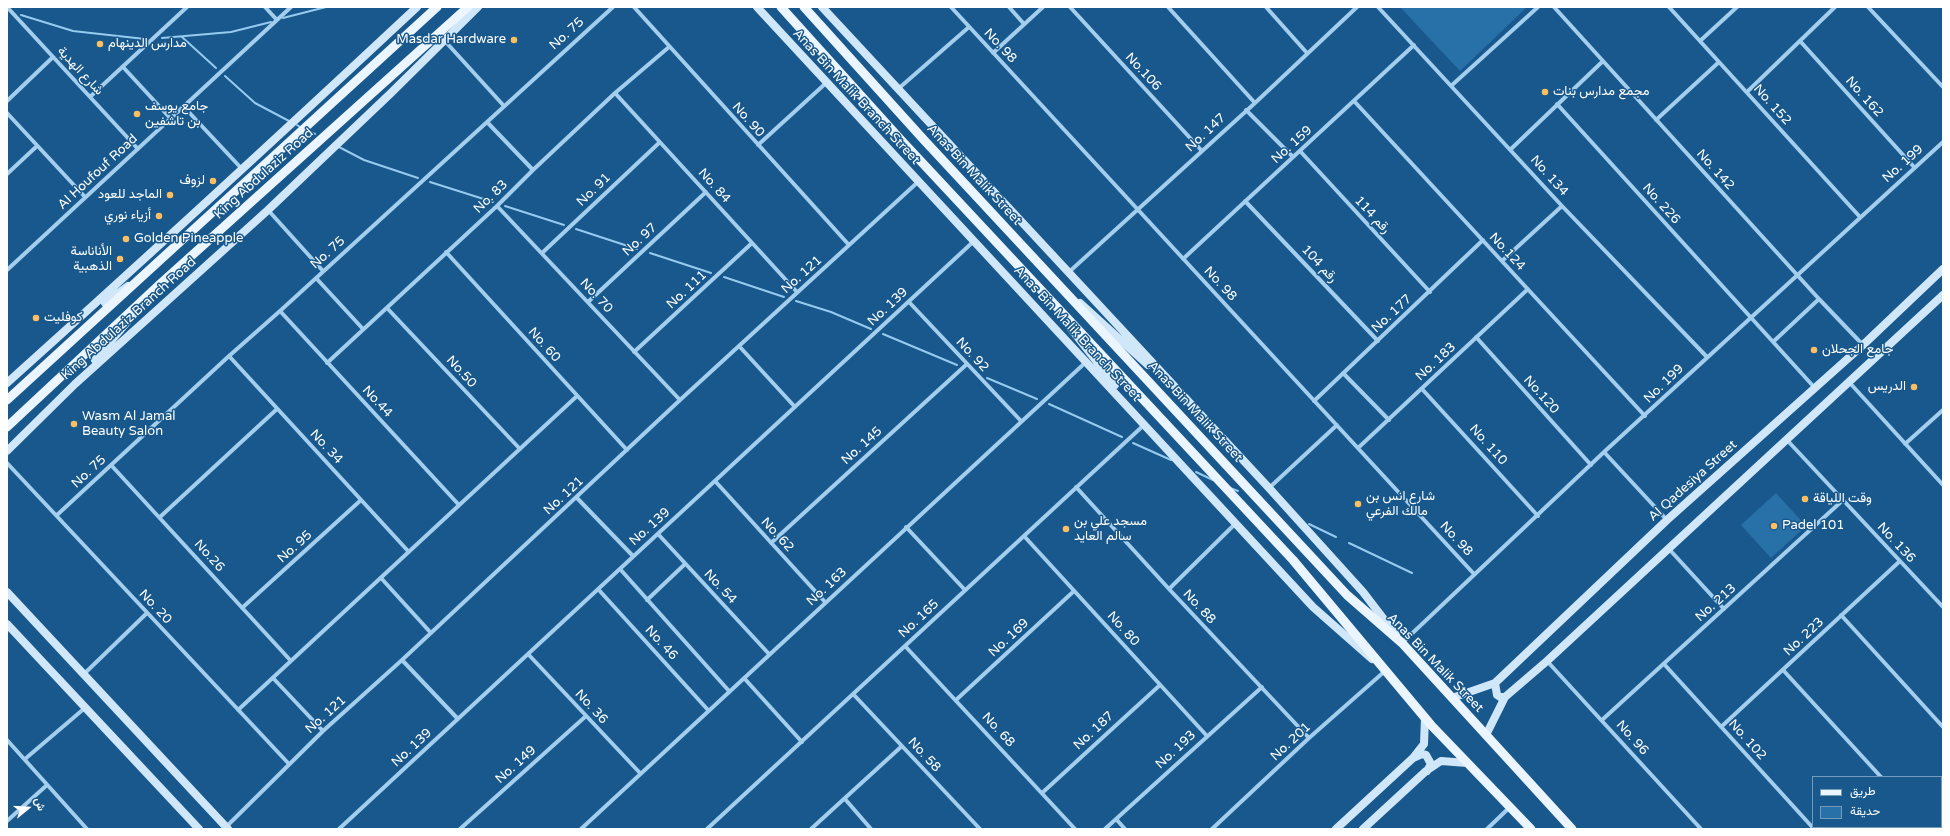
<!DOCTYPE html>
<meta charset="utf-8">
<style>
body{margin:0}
#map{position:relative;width:1950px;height:836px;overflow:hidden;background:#18588c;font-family:"Varela Round",Vazirmatn,sans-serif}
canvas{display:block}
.frame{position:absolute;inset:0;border:8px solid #fff;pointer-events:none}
.legend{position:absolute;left:1812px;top:776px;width:130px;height:52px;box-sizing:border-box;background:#18588c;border:1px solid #749bba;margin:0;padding:5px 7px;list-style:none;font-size:12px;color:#fff}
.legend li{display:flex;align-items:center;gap:8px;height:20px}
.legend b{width:20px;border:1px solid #749bba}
.north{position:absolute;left:8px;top:788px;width:40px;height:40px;-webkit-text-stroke:3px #18588c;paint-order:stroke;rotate:72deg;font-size:11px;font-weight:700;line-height:16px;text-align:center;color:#fff}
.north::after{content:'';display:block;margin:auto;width:14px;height:18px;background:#fff;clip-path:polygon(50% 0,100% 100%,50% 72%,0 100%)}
</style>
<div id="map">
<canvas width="1950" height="836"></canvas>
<div class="frame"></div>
<ul class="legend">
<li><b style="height:5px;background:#eaf5ff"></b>طريق</li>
<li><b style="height:11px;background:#2871a8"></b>حديقة</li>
</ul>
<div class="north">ش</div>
</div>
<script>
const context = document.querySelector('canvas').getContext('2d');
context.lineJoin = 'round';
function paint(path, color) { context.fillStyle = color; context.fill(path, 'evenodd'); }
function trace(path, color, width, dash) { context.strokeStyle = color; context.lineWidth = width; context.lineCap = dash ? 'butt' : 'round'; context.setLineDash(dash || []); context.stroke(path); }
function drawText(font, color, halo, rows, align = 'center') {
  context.font = font + ' "Varela Round",Vazirmatn,sans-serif'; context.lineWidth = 3; context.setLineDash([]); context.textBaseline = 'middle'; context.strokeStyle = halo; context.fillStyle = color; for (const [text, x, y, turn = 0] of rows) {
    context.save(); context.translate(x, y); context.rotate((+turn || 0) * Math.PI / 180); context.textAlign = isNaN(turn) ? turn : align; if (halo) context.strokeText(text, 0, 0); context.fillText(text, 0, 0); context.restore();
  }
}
const green = new Path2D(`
 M1400 7H1527L1460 71Z
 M1776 493 1806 526 1771 558 1741 525Z`);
const stream = new Path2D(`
 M21 15 73 31 145 39
 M283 18 326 7
 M182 37 216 68
 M162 38 231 32 271 22
 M225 76 255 103 289 121
 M297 125 300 127
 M308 131 315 134
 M339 147 364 160 418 178
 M430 182 493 202
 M505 206 564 225
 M576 229 637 249
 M650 253 711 273
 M724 277 784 297
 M796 301 831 312 871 329
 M883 334 957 365
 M987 378 1037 399
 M1049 404 1122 437
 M1133 443 1171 460
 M1196 472 1213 480
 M1230 488 1238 491
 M1309 524 1336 537
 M1349 543 1412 573`);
const street = new Path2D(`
 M7 7 138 149
 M265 7 277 20
 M634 7 849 245
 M951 7 1474 574
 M1009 7 1024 24
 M1070 7 1202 151
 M1168 7 1255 103
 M1266 7 1307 53
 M1378 7 1562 206 1707 357
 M1554 7 1819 299 1863 345
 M1669 7 1860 217
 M1868 7 1943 87
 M444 40 504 106
 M1700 41 1737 7
 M1800 41 1914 167
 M993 53 1043 7
 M123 67 171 119
 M1451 86 1538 7
 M898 89 969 27
 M1747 92 1835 7
 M615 93 797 292
 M91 96 187 7
 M7 101 53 57
 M1354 101 1645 416
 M1557 104 1814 387
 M184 107 242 169
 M1246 110 1293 157
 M7 113 85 197
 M1656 120 1719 62
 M487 122 533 170
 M758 145 826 83
 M1511 149 1603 61
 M1300 151 1430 292
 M7 174 37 146
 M1245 201 1378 341
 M497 206 680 400
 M268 210 323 271
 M446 252 627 450
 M542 253 660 142
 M1183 259 1414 45
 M1502 261 1562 206
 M7 270 291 7
 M1069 272 1255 103 1357 7
 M316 278 363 329
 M588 302 706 192
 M909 302 1021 421
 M387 308 520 449
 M280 311 459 505
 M1476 337 1591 465
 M1774 341 1819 299
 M739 346 795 407
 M634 352 752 243
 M229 356 408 551
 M327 363 497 206 533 170 615 93 669 47
 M1343 373 1389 420
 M1849 382 1943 485
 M1422 389 1538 516
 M1314 401 1483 240
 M1786 439 1943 607
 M1905 444 1943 410
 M1358 448 1528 289
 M1604 452 1667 520
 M7 463 289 764
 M111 465 291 661
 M715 481 825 602
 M1076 487 1169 589 1309 738
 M1269 488 1337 425
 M577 498 633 556
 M57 515 229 356 280 311 613 7
 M160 517 277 409
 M906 527 965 590
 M658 534 769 654
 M1024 536 1207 736
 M771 543 967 364
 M1669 549 1724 609
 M620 569 729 691
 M381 578 431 633
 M598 589 708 710
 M1169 589 1236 523
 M647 600 685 564
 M242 608 361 500
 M1841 615 1943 727
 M1402 643 1604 452 1943 142
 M905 646 1075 829
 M528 654 640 773
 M402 660 458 719
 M1547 661 1701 829
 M1664 664 1814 829
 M1783 670 1881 777
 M84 674 147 613
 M273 678 323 731
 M744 678 802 742
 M854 695 980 829
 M956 700 1074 591
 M238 710 577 396
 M1602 720 1843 500
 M1721 727 1900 561
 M7 740 87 829
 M25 759 86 707
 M1042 793 1160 685
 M845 799 871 829
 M1941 801 1943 799
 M1116 819 1125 829
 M7 821 47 785
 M226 827 323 731 402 660 680 400 919 181
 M339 829 974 241
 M460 829 586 716
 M581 829 1086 362
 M707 829 1145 424
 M811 829 902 746
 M1105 829 1262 687
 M1212 829 1309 738 1385 671
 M1487 829 1510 807
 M1911 829 1913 827`);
const secondary = new Path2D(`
 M757 7 1313 607 1372 659
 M822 7 1269 488 1363 592 1396 635
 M105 303 128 286
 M1080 303 1148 365
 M1069 326 1115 385
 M95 360 139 308
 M7 383C145 259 281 134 417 7
 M7 451 75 384 268 210 391 93 478 7
 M7 592 228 829
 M7 624 199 829
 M1495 683 1497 695 1500 697H1505
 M1452 698 1495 683 1667 520 1863 345 1943 269
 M1486 735 1505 697 1547 661 1943 295
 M1413 758 1422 754 1426 755 1431 764 1427 771
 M1336 829 1413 758 1424 744 1425 718
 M1363 829 1426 771 1441 761 1467 763`);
const primary = new Path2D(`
 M781 7 901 140 1293 560 1431 725 1531 829
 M804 7 924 140 1347 595 1402 643 1572 829
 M7 400 437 7
 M7 427 159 285 468 7`);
const markers = [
 [514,40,4,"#ffbe60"],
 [100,44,4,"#ffbe60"],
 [1545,92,4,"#ffbe60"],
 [137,114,4,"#ffbe60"],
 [213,181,4,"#ffbe60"],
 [170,195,4,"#ffbe60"],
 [159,216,4,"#ffbe60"],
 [126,239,4,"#ffbe60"],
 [120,259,4,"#ffbe60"],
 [36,318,4,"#ffbe60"],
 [1814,350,4,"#ffbe60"],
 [1914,387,4,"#ffbe60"],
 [74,424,4,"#ffbe60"],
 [1805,499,4,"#ffbe60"],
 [1358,504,4,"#ffbe60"],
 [1774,526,4,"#ffbe60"],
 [1066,529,4,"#ffbe60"]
];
const streetNames = [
 ["No. 75",567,34,-42],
 ["No. 98",1000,46,47],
 ["شارع الهدية",80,71,47],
 ["No.106",1143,72,47],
 ["Anas Bin Malik Branch Street",856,97,47],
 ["No. 162",1864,97,48],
 ["No. 152",1772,105,48],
 ["No. 90",748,120,48],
 ["No. 147",1206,133,-43],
 ["No. 159",1292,145,-42],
 ["No. 199",1903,164,-42],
 ["No. 142",1715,170,48],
 ["Al Houfouf Road",98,172,-43],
 ["King Abdulaziz Road",264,174,-42],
 ["Anas Bin Malik Street",974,175,47],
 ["No. 134",1549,176,48],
 ["No. 84",714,186,48],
 ["No. 91",594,190,-44],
 ["No. 83",491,197,-44],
 ["No. 226",1661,204,48],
 ["رقم 114",1372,215,47],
 ["No. 97",640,240,-43],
 ["No.124",1507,252,47],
 ["No. 75",328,253,-42],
 ["رقم 104",1319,264,47],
 ["No. 121",802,275,-42],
 ["No. 98",1220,284,47],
 ["No. 111",687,290,-43],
 ["No. 70",596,296,47],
 ["No. 139",888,307,-43],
 ["No. 177",1392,314,-43],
 ["King Abdulaziz Branch Road",129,319,-42],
 ["Anas Bin Malik Branch Street",1077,334,47],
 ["No. 60",544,345,48],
 ["No. 92",972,355,47],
 ["No. 183",1436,362,-43],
 ["No.50",461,372,47],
 ["No. 199",1664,384,-44],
 ["No.120",1541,395,48],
 ["No.44",377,402,47],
 ["Anas Bin Malik Street",1195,412,47],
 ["No. 110",1488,445,48],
 ["No. 145",862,446,-42],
 ["No. 34",326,447,47],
 ["No. 75",89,472,-43],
 ["Al Qadesiya Street",1693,481,-42],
 ["No. 121",564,496,-43],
 ["No. 139",650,527,-42],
 ["No. 62",777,535,47],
 ["No. 98",1456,539,47],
 ["No. 136",1896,543,47],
 ["No. 95",295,547,-42],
 ["No.26",209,556,48],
 ["No. 54",720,587,47],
 ["No. 163",827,587,-43],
 ["No. 213",1716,603,-42],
 ["No. 20",155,607,47],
 ["No. 88",1199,607,47],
 ["No. 165",919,619,-43],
 ["No. 80",1123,629,48],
 ["No. 223",1804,637,-43],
 ["No. 169",1009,638,-43],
 ["No. 46",661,643,47],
 ["Anas Bin Malik Street",1435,663,46],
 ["No. 36",591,707,47],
 ["No. 121",326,715,-42],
 ["No. 68",998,730,47],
 ["No. 187",1094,731,-43],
 ["No. 96",1632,738,48],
 ["No. 102",1747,740,48],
 ["No. 201",1291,742,-43],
 ["No. 139",412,748,-43],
 ["No. 193",1176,750,-43],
 ["No. 58",924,755,47],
 ["No. 149",516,765,-42]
];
const poiNames = [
 ["Masdar Hardware",506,40,"right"],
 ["مدارس الدينهام",108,44],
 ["مجمع مدارس بنات",1553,92],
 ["جامع يوسف",145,107],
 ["بن تاشفين",145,122],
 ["لزوف",205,181,"right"],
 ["الماجد للعود",162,195,"right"],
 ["أزياء نوري",151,216,"right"],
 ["Golden Pineapple",134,239],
 ["الأناناسة",112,252,"right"],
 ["الذهبية",112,267,"right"],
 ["كوفليت",44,318],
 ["جامع الجحلان",1822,350],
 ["الدريس",1906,387,"right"],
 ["Wasm Al Jamal",82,417],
 ["Beauty Salon",82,432],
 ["شارع انس بن",1366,497],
 ["مالك الفرعي",1366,512],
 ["وقت اللياقة",1813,499],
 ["مسجد علي بن",1074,522],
 ["سالم العايد",1074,537],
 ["Padel 101",1782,526]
];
paint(green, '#2871a8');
trace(stream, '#96cbf0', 2);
trace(street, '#a3ceee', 4);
trace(secondary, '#d0e7fa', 8);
trace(primary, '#eaf5ff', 9);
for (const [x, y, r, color] of markers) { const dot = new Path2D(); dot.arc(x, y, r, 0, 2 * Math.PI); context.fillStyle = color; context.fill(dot); trace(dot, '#18588c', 1.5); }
drawText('13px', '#fff', '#18588c', streetNames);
drawText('13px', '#fff', '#18588c', poiNames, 'left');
</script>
